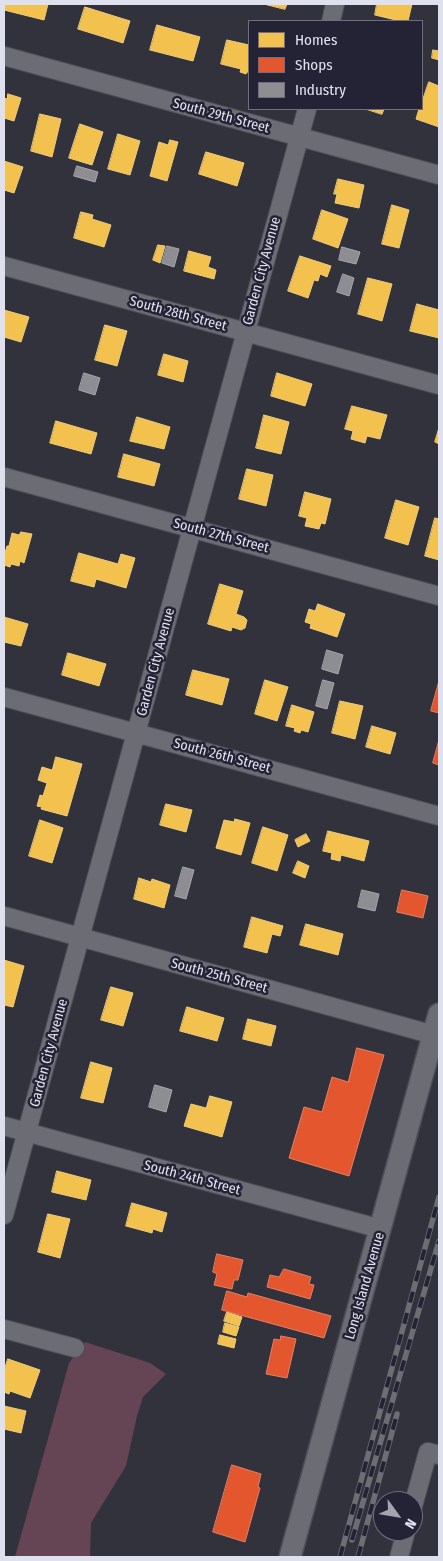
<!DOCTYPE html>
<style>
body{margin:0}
#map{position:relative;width:443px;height:1561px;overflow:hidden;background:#32323c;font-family:"Fira Sans Condensed",sans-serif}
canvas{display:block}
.frame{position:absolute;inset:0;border:5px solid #e0e1ee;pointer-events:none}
.legend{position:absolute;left:248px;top:20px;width:175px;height:90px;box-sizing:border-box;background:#242336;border:1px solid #6f6f80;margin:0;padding:6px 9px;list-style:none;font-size:15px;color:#e0e1ee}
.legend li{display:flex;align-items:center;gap:10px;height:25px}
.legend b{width:25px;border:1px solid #6f6f80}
.north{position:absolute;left:373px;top:1491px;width:50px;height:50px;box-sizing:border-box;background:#242336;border:1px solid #6f6f80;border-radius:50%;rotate:122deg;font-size:14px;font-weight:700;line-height:20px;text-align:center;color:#e0e1ee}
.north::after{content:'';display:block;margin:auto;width:18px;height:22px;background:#a3a4b0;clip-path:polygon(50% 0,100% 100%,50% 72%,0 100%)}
</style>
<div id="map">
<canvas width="443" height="1561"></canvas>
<div class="frame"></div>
<ul class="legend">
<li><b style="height:14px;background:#f2c14e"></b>Homes</li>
<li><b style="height:14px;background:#e4572e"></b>Shops</li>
<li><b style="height:14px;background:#8d8d92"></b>Industry</li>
</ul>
<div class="north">N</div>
</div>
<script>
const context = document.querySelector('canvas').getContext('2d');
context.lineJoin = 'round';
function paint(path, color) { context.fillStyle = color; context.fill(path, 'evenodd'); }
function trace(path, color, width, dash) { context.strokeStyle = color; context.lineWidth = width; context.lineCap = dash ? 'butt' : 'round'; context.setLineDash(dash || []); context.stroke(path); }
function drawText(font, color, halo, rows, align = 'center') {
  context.font = font + ' "Fira Sans Condensed",sans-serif'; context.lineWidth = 5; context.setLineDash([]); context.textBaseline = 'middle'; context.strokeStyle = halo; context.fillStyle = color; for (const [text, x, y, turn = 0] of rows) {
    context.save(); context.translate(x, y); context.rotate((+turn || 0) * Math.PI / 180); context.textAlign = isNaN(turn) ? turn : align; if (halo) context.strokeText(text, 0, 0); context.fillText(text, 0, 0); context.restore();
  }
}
const forest = new Path2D(`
 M85 1342 150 1363 166 1374 143 1397 137 1416 126 1466 91 1523 90 1557H15L69 1363Z`);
const homes = new Path2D(`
 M4 4H48L44 20 4 10Z
 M264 4H287L285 9Z
 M377 4H412L408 21H400L375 15Z
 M85 7 130 21 123 43 78 29Z
 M157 25 200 37 193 61 150 50Z
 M227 40 249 45V72H247L246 74 240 72 241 69 221 64Z
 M433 50 439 51V60L432 58Z
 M429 82 439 86V127L416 119 419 109H422V102Z
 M8 94 21 98 14 121 4 118V98L7 99Z
 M366 109H384L382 114Z
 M40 114 61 119 52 157 31 151Z
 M80 124 103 132 92 165 69 158Z
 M118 134 140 141 130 175 108 169Z
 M170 140 178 142 167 181 150 176 159 142 168 145Z
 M206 152 244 163 237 186 199 174Z
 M4 161 23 167 14 193 4 190Z
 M338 179 364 185 359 208 335 203 337 194H334Z
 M392 205 409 210 399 248 382 244Z
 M322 210 348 219 338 248 313 239Z
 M81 212 93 215 92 219 111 225 104 247 74 238Z
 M158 245 165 246 160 263 153 260Z
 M189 251 211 257 208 267 216 270 214 279 184 271Z
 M300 256 331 266 327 277 320 274 318 281 314 280 308 298 288 291Z
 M368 278 392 284 382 321 358 314Z
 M417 304 439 310V338L410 331Z
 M4 310 29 317 21 342 4 337Z
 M105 325 127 331 117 366 95 360Z
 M164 354 188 361 183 382 158 375Z
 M277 373 312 384 305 406 271 396Z
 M352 406 387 415 380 439 367 436 365 443 351 439 353 431 345 429Z
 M264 415 289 422 281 454 256 448Z
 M137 417 170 427 164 449 130 441Z
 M56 421 97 433 91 454 50 443Z
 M439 428V444L435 442Z
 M124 454 160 464 154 486 118 477Z
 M247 469 273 475 266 506 239 499Z
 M305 492 331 499 325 524 321 523 319 529 305 526 307 518 299 516Z
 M396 500 419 507 408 545 385 538Z
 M435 518 439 519V560L425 556Z
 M21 532 32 534 24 563 20 561 19 566 11 564 10 567 4 565V556L7 546H9L12 533 19 535Z
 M79 553 118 564 121 554 135 558 126 588 96 579 94 587 71 581Z
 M220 584 243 591 236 614 244 617 247 620 245 628 241 630 232 627 231 631 208 624Z
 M318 604 345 614 337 637 310 628 311 624 305 622 309 609 315 611Z
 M4 617 28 624 21 646 4 642Z
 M68 653 106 664 99 686 62 675Z
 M193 670 229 679 222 705 186 695Z
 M265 680 288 687 277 721 255 714Z
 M340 701 363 706 355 739 332 733Z
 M292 705 314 712 308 732 301 730 300 733 294 731 295 728 286 726Z
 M372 726 396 733 390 754 366 747Z
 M56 757 82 764 67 816 41 809 42 807 37 806 40 795 43 796 47 783 38 780 42 767 52 770Z
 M166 804 192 810 186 832 160 825Z
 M235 819 250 823 241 855 216 848 224 820 234 822Z
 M40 820 63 828 52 863 29 856Z
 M263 827 288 835 277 871 252 863Z
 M328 831 369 841 364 861 341 855 340 861 331 859 332 853 323 851Z
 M306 834 310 841 298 847 295 840Z
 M298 861 309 866 305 878 293 873Z
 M139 878 151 882 152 879 170 885 164 908 134 899Z
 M252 917 283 926 280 936 272 934 267 953 244 947Z
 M306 924 343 934 338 955 300 945Z
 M4 960 24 966 13 1007 4 1005Z
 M111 987 133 993 123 1026 101 1020Z
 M187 1007 224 1018 217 1041 180 1031Z
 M248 1019 276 1026 271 1046 243 1039Z
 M91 1062 112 1068 103 1103 81 1098Z
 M210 1096 232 1102 222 1137 184 1126 191 1104 206 1108Z
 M57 1171 91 1180 86 1200 52 1192Z
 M132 1203 167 1213 162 1232 153 1229 152 1233 126 1226Z
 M48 1214 70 1219 60 1258 38 1252Z
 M227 1312 242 1317 239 1326 224 1321Z
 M225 1323 239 1327 236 1336 223 1332Z
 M220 1335 236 1339 234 1348 218 1344Z
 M8 1359 40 1370 30 1398 10 1391 9 1394 4 1392V1371Z
 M4 1406 26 1411 21 1433 4 1429Z`);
const shops = new Path2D(`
 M439 681V713L431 711Z
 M439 740V765L433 763Z
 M402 890 428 896 423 918 397 912Z
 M357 1048 384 1055 349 1176 289 1158 304 1107 322 1112 332 1077 348 1082Z
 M217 1254 243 1260 238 1280H234L232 1289 214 1285 217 1274 213 1272Z
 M284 1269 311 1277 309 1284 314 1285 310 1299 267 1287 270 1275 279 1277Z
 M227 1291 247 1297 248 1293 331 1316 324 1338 222 1310Z
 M281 1336 296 1339 287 1378 266 1374 274 1339 280 1340Z
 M232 1465 261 1474 258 1487 260 1488 245 1542 213 1532Z`);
const industry = new Path2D(`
 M77 166 98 172 95 182 74 176Z
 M167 246 179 249 174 267 162 263Z
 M342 247 360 252 356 264 339 260Z
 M343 274 354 278 349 296 337 292Z
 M84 373 100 378 95 395 79 390Z
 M327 650 343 655 338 674 322 669Z
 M323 680 334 683 327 709 316 706Z
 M183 867 194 870 186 899 175 896Z
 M362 890 379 894 375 911 358 907Z
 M155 1085 172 1090 166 1112 149 1107Z`);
const minor = new Path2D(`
 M331 21 335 4
 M4 56 439 175
 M4 266 439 385
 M4 477 439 596
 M4 697 439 816
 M4 916 434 1035
 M4 1126 381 1229
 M4 1215 307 109
 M4 1329 75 1348
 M413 1506 428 1452 439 1455
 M399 1557 406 1531`);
const tertiary = new Path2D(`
 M290 1557 439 1014`);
const rail = new Path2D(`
 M352 1540 439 1241
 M340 1557 439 1197
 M358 1557 397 1414`);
const streetNames = [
 ["South 29th Street",221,116,15],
 ["Garden City Avenue",262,271,-75],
 ["South 28th Street",178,314,15],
 ["South 27th Street",221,536,15],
 ["Garden City Avenue",156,662,-75],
 ["South 26th Street",222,756,15],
 ["South 25th Street",219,976,15],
 ["Garden City Avenue",49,1053,-75],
 ["South 24th Street",192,1178,15],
 ["Long Island Avenue",365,1286,-74]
];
paint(forest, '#654554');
paint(homes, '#f2c14e');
trace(homes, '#edcb7e', 1);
paint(shops, '#e4572e');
trace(shops, '#e38068', 1);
paint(industry, '#8d8d92');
trace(industry, '#a6a6ae', 1);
trace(minor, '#4e4e57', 20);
trace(tertiary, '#4e4e57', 24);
trace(minor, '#6c6c75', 18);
trace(tertiary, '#6c6c75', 21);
trace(rail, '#6d6d74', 5.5);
trace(rail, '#242336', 4, [11]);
drawText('14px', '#e0e1ee', '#242336', streetNames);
</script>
